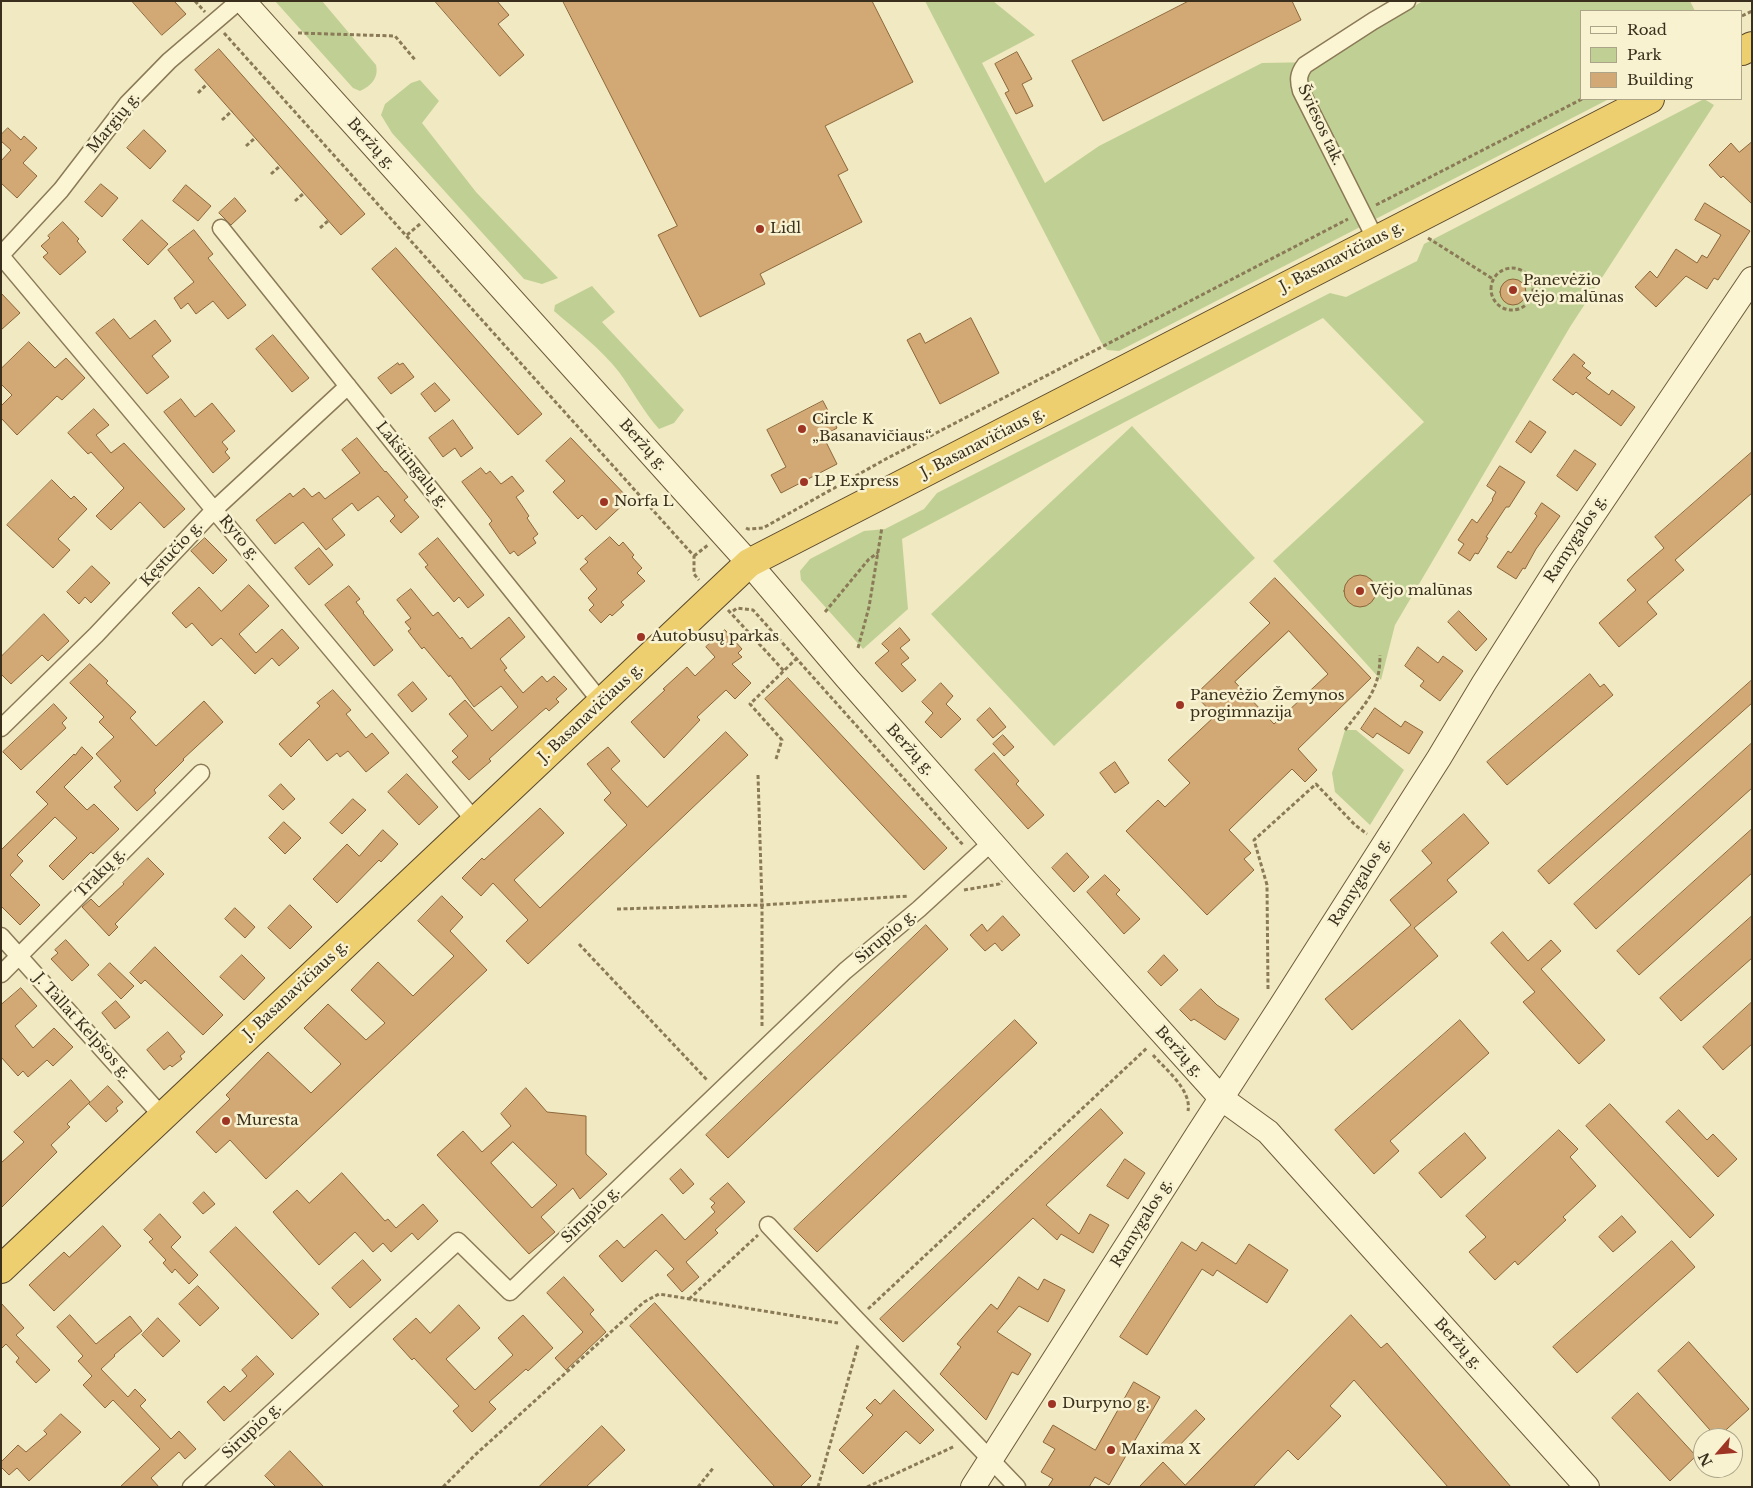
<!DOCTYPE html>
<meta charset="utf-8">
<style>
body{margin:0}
#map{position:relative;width:1753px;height:1488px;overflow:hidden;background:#f1e9c1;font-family:"Libre Baskerville",serif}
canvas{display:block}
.frame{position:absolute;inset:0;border:2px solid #3a2f1c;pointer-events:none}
.legend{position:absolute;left:1580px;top:10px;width:162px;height:90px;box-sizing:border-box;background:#f8f2d1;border:1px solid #aca489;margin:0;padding:6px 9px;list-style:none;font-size:15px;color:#3a2f1c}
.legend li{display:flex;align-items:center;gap:10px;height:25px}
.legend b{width:25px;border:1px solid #aca489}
.north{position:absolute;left:1693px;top:1428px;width:50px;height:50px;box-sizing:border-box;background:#f8f2d1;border:1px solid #aca489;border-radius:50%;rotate:243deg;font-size:14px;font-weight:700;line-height:20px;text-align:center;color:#3a2f1c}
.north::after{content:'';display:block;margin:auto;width:18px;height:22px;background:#9e3423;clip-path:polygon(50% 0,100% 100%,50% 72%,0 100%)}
</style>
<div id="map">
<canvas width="1753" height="1488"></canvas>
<div class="frame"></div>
<ul class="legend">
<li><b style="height:6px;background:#fbf5d4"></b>Road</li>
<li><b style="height:14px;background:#c0d094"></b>Park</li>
<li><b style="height:14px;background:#d2a874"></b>Building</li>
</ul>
<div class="north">N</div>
</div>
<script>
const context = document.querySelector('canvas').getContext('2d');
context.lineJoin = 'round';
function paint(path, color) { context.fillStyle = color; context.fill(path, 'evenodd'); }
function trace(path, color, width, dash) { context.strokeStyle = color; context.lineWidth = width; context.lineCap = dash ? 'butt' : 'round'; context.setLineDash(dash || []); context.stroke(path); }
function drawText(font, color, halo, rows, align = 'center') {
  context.font = font + ' "Libre Baskerville",serif'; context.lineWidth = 5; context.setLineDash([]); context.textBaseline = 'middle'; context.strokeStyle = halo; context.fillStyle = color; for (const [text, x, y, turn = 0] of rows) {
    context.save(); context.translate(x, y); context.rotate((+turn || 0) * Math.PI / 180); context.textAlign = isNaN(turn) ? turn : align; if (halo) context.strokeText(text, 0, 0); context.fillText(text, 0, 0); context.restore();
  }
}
const green = new Path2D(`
 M275 1H322L376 65C379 78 371 86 360 91L353 88Z
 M925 1H993L1035 35 982 63 1045 183 1099 146 1262 63 1318 62 1423 1H1690L1695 11H1582V99H1609L1119 351 1107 350 1101 342Z
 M420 80 439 101 422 123 476 192 558 278 542 284 524 279 392 133 381 115 385 104 411 83Z
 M1704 99 1714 105 1570 327 1395 625 1381 680 1273 561 1424 422 1323 318 902 539 908 609 863 649 801 580 800 571 810 559 864 531 885 529 924 509 937 493 1330 293 1346 297 1417 261 1424 244Z
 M592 286 615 312 602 322 684 410 674 423 659 429C643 411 633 391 619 372 601 349 576 330 554 311L555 305Z
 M1132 426 1255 558 1054 746 931 614Z
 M1345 730H1356L1404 770 1370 825 1335 792 1332 773Z`);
const building = new Path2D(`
 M132 1H174L186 14 162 35Z
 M435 1H497L509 15 498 24 524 55 500 76Z
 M563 1H872L913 82 825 126 848 170 838 175 862 222 760 274 765 284 700 317 658 235 677 226Z
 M1189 1H1292L1301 20 1103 121 1072 61Z
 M219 49 365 214 341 235 195 70Z
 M1017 52 1032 79 1022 84 1033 106 1016 114 1005 93 1009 91 995 64Z
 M8 128 21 140 24 136 37 148 23 163 37 176 17 198 1 183V161L11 150 1 141V135Z
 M144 130 166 151 150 169 127 148Z
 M1752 142V204L1723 176 1721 178 1709 165 1731 143 1739 152Z
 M101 184 118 198 102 217 85 202Z
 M186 185 211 206 198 221 173 201Z
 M235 198 246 211 231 225 219 213Z
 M1705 203 1750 231 1718 280 1714 278 1707 289 1686 276 1656 307 1635 287 1650 271 1657 278 1676 249 1697 263 1702 255 1707 258 1721 235 1695 220Z
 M142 220 168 244 148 265 123 240Z
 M63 222 79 239 77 241 86 252 60 275 43 257 48 253 41 246 50 238 48 236Z
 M194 230 213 254 208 258 246 305 228 319 213 301 196 314 188 303 181 309 174 298 194 282 168 250Z
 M396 248 542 414 518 435 372 269Z
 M1500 292a13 13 0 1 1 26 0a13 13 0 1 1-26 0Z
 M1 293 20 313 1 330Z
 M971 318 999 373 940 404 907 340 920 333 925 343Z
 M114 319 130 339 155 320 171 341 152 356 169 377 147 394 96 333Z
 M273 335 309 378 292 392 256 349Z
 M29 342 55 368 66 358 85 378 62 400 57 396 17 435 1 418V406L12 395 1 384V369Z
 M1574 354 1585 363 1582 366 1591 373 1586 378 1609 395 1612 390 1635 407 1621 426 1576 392 1573 395 1553 380Z
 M398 363 399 365 403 363 414 377 391 394 378 378Z
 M435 383 450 400 435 412 421 394Z
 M181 399 195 417 212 403 235 431 222 442 228 449 225 452 230 458 213 473 164 412Z
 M823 401 837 428 823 436 837 464 781 493 771 475 786 467 767 430Z
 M94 409 109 425 96 435 111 453 124 443 185 509 164 528 140 502 111 530 96 516 124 488 91 452 88 454 68 433Z
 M453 420 473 448 461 457 455 448 443 457 429 438Z
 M1530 421 1546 432 1531 453 1516 442Z
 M357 438 385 472 386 471 408 497 404 500 419 517 401 533 390 521 395 516 378 496 358 511 352 503 332 519 345 535 326 550 303 522 275 544 256 520 290 493 293 497 304 488 312 497 319 492 325 499 360 473 342 450Z
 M571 438 629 499 596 530 582 515 578 519 553 492 565 481 546 461Z
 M1575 450 1596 464 1577 491 1557 476Z
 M1752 452V493L1675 560 1684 570 1647 602 1657 614 1619 647 1599 623 1636 590 1627 580 1664 548 1655 537Z
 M1500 466 1525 482 1509 507H1506L1486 537 1488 538 1478 554 1475 553 1470 561 1458 553 1464 544 1458 540 1472 519 1477 523 1493 500 1492 499 1496 492 1487 486Z
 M481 468 486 474 490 471 501 484 512 476 524 491 516 497 529 516 527 518 538 534 533 538 536 543 518 556 514 551 510 554 489 524 492 521 462 482Z
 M52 480 71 499 74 496 87 509 58 539 70 550 53 568 7 525Z
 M1542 503 1560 516 1536 549 1525 569 1523 568 1516 579 1497 567 1508 551 1511 553 1537 516 1535 514Z
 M610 537 619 546 623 542 634 555 632 557 642 568 637 573 645 581 621 602 624 605 612 616 610 614 601 623 589 610 594 605 588 598 597 589 580 569 588 562 585 559Z
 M205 538 227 560 213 574 191 551Z
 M438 538 484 595 468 608 459 597 454 602 425 567 428 565 419 554Z
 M319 548 333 565 309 585 295 568Z
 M92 566 110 583 91 603 85 597 79 604 67 592Z
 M1344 591a16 16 0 1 1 32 0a16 16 0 1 1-32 0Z
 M1275 578 1371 678 1298 749 1317 770 1305 782 1292 769 1229 830 1251 853 1244 859 1254 870 1207 915 1126 831 1158 800 1165 807 1190 783 1168 760 1215 716 1195 695 1270 623 1250 603ZM1289 631 1328 674 1274 724 1235 682Z
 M249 585 269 606 239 634 256 653 282 629 299 648 279 666 272 658 255 674 221 638 212 646 192 623 186 628 172 613 199 587 221 611Z
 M349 586 360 599 356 602 364 612 363 613 393 650 374 666 325 605Z
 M411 589 433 616 438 612 460 639 462 637 471 649 509 617 525 637 500 659 507 668 504 670 523 693 542 676 547 682 554 676 567 689 556 699 559 702 549 711 546 708 540 713 489 759 491 761 469 780 452 762 458 757 452 751 468 736 449 714 465 700 492 731 518 707 501 686 474 707 450 675 449 677 424 647 422 649 408 631 411 629 405 622 411 618 397 600Z
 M1459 611 1487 639 1476 651 1448 622Z
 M44 614 69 641 48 661 42 655 11 684 1 674V657Z
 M900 628 910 640 900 648 909 658 901 664 916 680 902 692 875 663 889 651 882 644Z
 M725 630 742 649 738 653 742 657 732 664 751 683 735 699 726 690 697 717 700 720 664 758 631 722 665 690 663 689 687 667 695 676 715 657 706 647Z
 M1418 647 1438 663 1443 656 1463 671 1440 701 1420 686 1424 681 1405 666Z
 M90 664 108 681 106 683 136 712 130 718 156 746 204 701 223 722 183 759 184 760 154 790 156 793 137 811 114 787 121 781 96 754 114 737 99 722 104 717 70 683Z
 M1590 674 1600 687 1604 684 1613 695 1507 785 1487 762Z
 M788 678 947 848 924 870 765 699Z
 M1752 680V703L1549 884 1538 871Z
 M413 682 427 699 412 712 398 695Z
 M941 683 953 696 946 704 961 719 941 738 925 722 933 713 922 702Z
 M333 690 351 710 346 714 366 738 372 733 389 753 366 772 348 751 340 757 337 753 327 761 309 739 291 757 279 744 320 706 317 703Z
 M54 704 67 718 62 723 66 728 21 770 3 752Z
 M990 708 1006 727 993 738 977 720Z
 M1375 708 1401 727 1405 721 1423 732 1409 754 1377 733 1373 738 1361 729Z
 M726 732 748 755 528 964 506 941 528 920 493 883 481 896 462 878 482 858 484 860 540 808 564 833 514 880 540 908 627 825 604 800 611 793 587 764 608 747 620 761 611 769 647 807Z
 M1003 735 1014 747 1004 756 993 744Z
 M1752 743V788L1596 929 1574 904Z
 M82 747 93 758 64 787 87 810 94 804 119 829 93 854 91 852 63 880 49 866 77 838 55 817 17 855 23 861 10 875 40 905 20 925 1 906V850L48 804 36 792 74 754 75 755Z
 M994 753 1019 781 1016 784 1044 815 1028 829 975 770Z
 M1115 762 1129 783 1115 793 1100 773Z
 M407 774 438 807 419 825 388 792Z
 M281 784 295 799 283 810 269 796Z
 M353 799 366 810 342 834 330 823Z
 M1464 814 1489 843 1447 880 1457 892 1414 928 1438 956 1352 1030 1325 999 1411 925 1390 900 1432 863 1422 851Z
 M284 822 301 838 285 854 269 838Z
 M1752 829V873L1639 975 1617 951Z
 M383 830 398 844 381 862 379 860 337 903 313 879 347 844 359 856Z
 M1067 853 1089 877 1074 892 1052 868Z
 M148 858 164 874 115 924 118 927 109 936 82 907 91 899 99 907 124 884 123 883Z
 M1105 875 1120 890 1116 894 1140 919 1124 934 1087 892Z
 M442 896 463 917 450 931 487 970 266 1179 230 1140 216 1153 196 1132 230 1099 226 1095 268 1052 311 1093 341 1064 304 1028 328 1004 366 1040 385 1023 351 990 378 962 413 996 454 956 418 921Z
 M290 905 312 927 290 949 268 928Z
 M235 908 255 927 245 938 225 919Z
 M1003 916 1020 935 1002 951 995 943 985 951 970 935 982 924 987 931Z
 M1752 916V958L1681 1021 1660 998Z
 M926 925 948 949 728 1158 706 1135Z
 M1503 932 1528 961 1551 940 1561 951 1541 969 1605 1040 1579 1064 1523 1002 1535 992 1491 943Z
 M66 940 89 965 72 981 51 959 58 953 55 950Z
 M155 947 223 1015 203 1035 145 980 141 984 130 973Z
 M242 955 265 978 244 1000 220 977Z
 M1164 955 1178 970 1161 986 1148 972Z
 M110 963 134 986 121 999 98 975Z
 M21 988 37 1006 15 1026 33 1048 54 1028 73 1047 53 1066 47 1060 28 1077 23 1071 18 1076 1 1057V1005Z
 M1201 989 1217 1005 1239 1019 1225 1040 1194 1019 1191 1021 1180 1010Z
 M116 1001 130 1017 115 1029 102 1013Z
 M1752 1002V1044L1723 1070 1703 1047Z
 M1015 1020 1037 1043 817 1252 794 1229Z
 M1460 1020 1489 1053 1390 1141 1399 1151 1374 1174 1335 1130Z
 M168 1032 185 1052 180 1056 182 1059 172 1067 170 1065 164 1070 147 1050Z
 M71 1080 90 1102 67 1124 70 1127 51 1145 57 1152 1 1208V1163L24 1142 14 1132Z
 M108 1086 123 1102 116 1108 118 1111 106 1122 89 1104Z
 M526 1088 547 1112 586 1116V1154L607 1174 580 1199 573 1188 541 1217 555 1232 529 1254 437 1155 463 1131 482 1152 511 1126 501 1114ZM513 1142 557 1185 532 1208 491 1163Z
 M1610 1104 1714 1215 1690 1238 1586 1126Z
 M1101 1109 1123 1133 1046 1205 1079 1234 1090 1214 1109 1225 1093 1253 1061 1234 1057 1240 1033 1218 903 1342 880 1319Z
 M1679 1110 1707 1140 1713 1134 1737 1159 1718 1177 1666 1122Z
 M1559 1130 1578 1149 1570 1157 1596 1186 1563 1217 1566 1220 1518 1265 1515 1261 1495 1280 1469 1252 1486 1237 1466 1216Z
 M1465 1133 1486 1158 1441 1198 1419 1173Z
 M1125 1159 1145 1173 1128 1199 1107 1186Z
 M681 1169 694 1184 683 1194 670 1179Z
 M342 1173 385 1221 388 1219 396 1228 423 1204 438 1221 418 1240 412 1233 391 1252 383 1243 373 1252 355 1232 319 1265 273 1212 297 1190 309 1203Z
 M728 1183 745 1202 715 1230 718 1233 686 1262 699 1277 682 1292 667 1275 674 1269 656 1250 622 1282 599 1256 617 1240 624 1248 662 1214 685 1240 715 1212 711 1207 715 1203 710 1199Z
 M204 1192 215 1204 203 1214 193 1203Z
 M160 1214 181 1237 171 1247 198 1275 189 1284 175 1269 172 1273 163 1263 166 1260 149 1242 153 1239 144 1230Z
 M1622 1216 1636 1232 1613 1252 1599 1237Z
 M103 1226 121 1246 54 1311 29 1285 64 1252 69 1257Z
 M236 1227 319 1314 292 1339 210 1252Z
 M1672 1241 1695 1267 1577 1373 1553 1347Z
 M1182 1242 1196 1251 1202 1242 1236 1264 1249 1244 1288 1270 1267 1303 1217 1270 1213 1276 1202 1269 1147 1355 1120 1337Z
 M363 1260 381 1280 350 1308 332 1288Z
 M564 1277 594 1310 590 1314 606 1332 566 1370 555 1358 583 1332 547 1293Z
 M1019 1277 1038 1290 1044 1279 1065 1290 1048 1322 1019 1306 997 1332 1031 1354 1018 1375 1012 1372 986 1420 940 1374 961 1347 957 1344 991 1304 997 1309Z
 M198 1286 219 1308 200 1326 179 1304Z
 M1 1303 24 1328 16 1335 50 1370 36 1383 16 1362 19 1358 6 1344 1 1349Z
 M655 1303 811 1476 800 1487H775L630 1326Z
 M459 1305 480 1328 446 1359 475 1390 513 1355 498 1338 523 1315 553 1348 528 1371 526 1369 489 1402 496 1409 472 1432 453 1411 459 1406 414 1358 412 1360 393 1339 416 1318 430 1333Z
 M70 1315 96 1344 130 1316 142 1331 114 1355 115 1356 101 1369 128 1397 135 1389 146 1400 140 1406 171 1439 179 1431 196 1449 185 1459 179 1452 151 1478 159 1487H120L160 1449 113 1400 105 1408 83 1385 92 1376 78 1361 83 1356 57 1327Z
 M1351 1315 1381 1348 1387 1343 1511 1487H1448L1354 1380 1330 1406 1341 1416 1298 1460 1288 1450 1253 1487H1139L1163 1462 1185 1485Z
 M158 1318 180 1341 163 1357 142 1335Z
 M1689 1342 1749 1409 1717 1438 1658 1371Z
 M257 1356 274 1374 224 1421 207 1402 224 1386 230 1392 247 1376 242 1370Z
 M1134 1382 1160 1397 1109 1485 1095 1477 1089 1487H1048L1053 1479 1041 1472 1055 1449 1043 1442 1053 1425 1095 1450Z
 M894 1390 934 1430 920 1444 906 1431 863 1474 839 1450 873 1415 866 1408 875 1399 880 1404Z
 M1638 1393 1696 1456 1670 1481 1612 1418Z
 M1196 1410 1205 1419 1169 1456 1159 1447Z
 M61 1414 81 1432 29 1481 17 1468 9 1475 1 1467V1462L18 1445 26 1452 47 1434 44 1431Z
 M602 1426 625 1450 586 1487H539Z
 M290 1451 324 1487H276L265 1476Z`);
const path = new Path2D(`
 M195 1 205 12
 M1742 16 1752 11
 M224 33 694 556V574L699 580
 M298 33 395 36 416 61
 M198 93 207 84
 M222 120 232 111
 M246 146 255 138
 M271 174 280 166
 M295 201 304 193
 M1376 205 1582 99
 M320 228 328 221
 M407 235 420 224
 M1428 238 1493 279
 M1491 289a21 21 0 1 1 42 0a21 21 0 1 1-42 0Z
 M746 528 748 529 763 528 884 460 1348 219
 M694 556 708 545
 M728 610 784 671
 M733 611 737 608 753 610 964 846
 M825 612 869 559 878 553
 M858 648 869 607 882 527
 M1345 730C1366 702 1380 691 1380 655
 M776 759 782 740 750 704 797 658
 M758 775 762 905V1027
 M964 890 999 884 1002 881
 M617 909 762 905 909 896
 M579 944 708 1081
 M1268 989 1267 885 1254 840 1316 784 1355 825 1367 834
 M1153 1055C1165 1069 1192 1090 1188 1111
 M689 1299 758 1235
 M868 1309 1147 1048
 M443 1487 475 1455 644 1302 659 1294 838 1323
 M698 1487 714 1467
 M818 1487 858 1345
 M867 1487 955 1446`);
const minor = new Path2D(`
 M221 228 602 703
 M1376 240 1301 91C1298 80 1298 74 1305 65L1373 21 1407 1
 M1 255 61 190 127 104 169 61 239 1
 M1 256 476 822
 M1 728 96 635 215 509 348 386
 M1 936 162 1116
 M1 974 201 773
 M768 1225 857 1320 1017 1487
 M191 1487 458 1241 510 1292 845 971 919 909 992 842`);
const secondary = new Path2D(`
 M243 1 749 563 846 677 1023 878 1221 1098 1268 1132 1587 1487
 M973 1487 1198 1134 1281 1006 1439 758 1484 683 1561 562 1752 279`);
const trunk = new Path2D(`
 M1742 51 1752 46
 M1 1269 749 563 1650 99`);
const markers = [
 [760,229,5,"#9e3423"],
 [1513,290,5,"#9e3423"],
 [802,429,5,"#9e3423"],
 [804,482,5,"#9e3423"],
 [604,502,5,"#9e3423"],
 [1360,591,5,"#9e3423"],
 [641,637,5,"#9e3423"],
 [1180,705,5,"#9e3423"],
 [226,1121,5,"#9e3423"],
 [1052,1404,5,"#9e3423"],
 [1111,1450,5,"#9e3423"]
];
const streetNames = [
 ["Margių g.",114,123,-51],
 ["Šviesos tak.",1320,125,65],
 ["Beržų g.",371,144,48],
 ["J. Basanavičiaus g.",1342,257,-27],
 ["J. Basanavičiaus g.",983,443,-27],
 ["Beržų g.",643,445,48],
 ["Lakštingalų g.",412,465,51],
 ["Ryto g.",239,538,50],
 ["Ramygalos g.",1576,539,-57],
 ["Kęstučio g.",172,554,-47],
 ["J. Basanavičiaus g.",591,713,-43],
 ["Beržų g.",910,750,48],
 ["Trakų g.",101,873,-45],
 ["Ramygalos g.",1360,882,-58],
 ["Sirupio g.",886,937,-40],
 ["J. Basanavičiaus g.",296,990,-43],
 ["J. Tallat Kelpšos g.",82,1026,48],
 ["Beržų g.",1179,1052,48],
 ["Sirupio g.",591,1215,-44],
 ["Ramygalos g.",1142,1223,-58],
 ["Beržų g.",1458,1344,48],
 ["Sirupio g.",252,1431,-43]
];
const poiNames = [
 ["Lidl",770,229],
 ["Panevėžio",1523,281],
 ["vėjo malūnas",1523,298],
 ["Circle K",812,420],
 ["„Basanavičiaus“",812,437],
 ["LP Express",814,482],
 ["Norfa L",614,502],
 ["Vėjo malūnas",1370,591],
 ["Autobusų parkas",651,637],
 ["Panevėžio Žemynos",1190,696],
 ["progimnazija",1190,713],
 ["Muresta",236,1121],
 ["Durpyno g.",1062,1404],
 ["Maxima X",1121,1450]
];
paint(green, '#c0d094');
paint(building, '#d2a874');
trace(building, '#8c673b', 1);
trace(minor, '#8b7a57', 19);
trace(secondary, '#6d5b3a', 26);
trace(trunk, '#59472c', 30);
trace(path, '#8b7a57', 3, [4, 2.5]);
trace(minor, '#fbf5d4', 16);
trace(secondary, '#fbf5d4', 24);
trace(trunk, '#eecf70', 28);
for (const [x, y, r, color] of markers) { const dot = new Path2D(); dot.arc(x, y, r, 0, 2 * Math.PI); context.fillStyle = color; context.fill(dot); trace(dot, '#f8f2d1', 2); }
drawText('15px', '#3a2f1c', '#f8f2d1', streetNames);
drawText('15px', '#3a2f1c', '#f8f2d1', poiNames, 'left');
</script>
